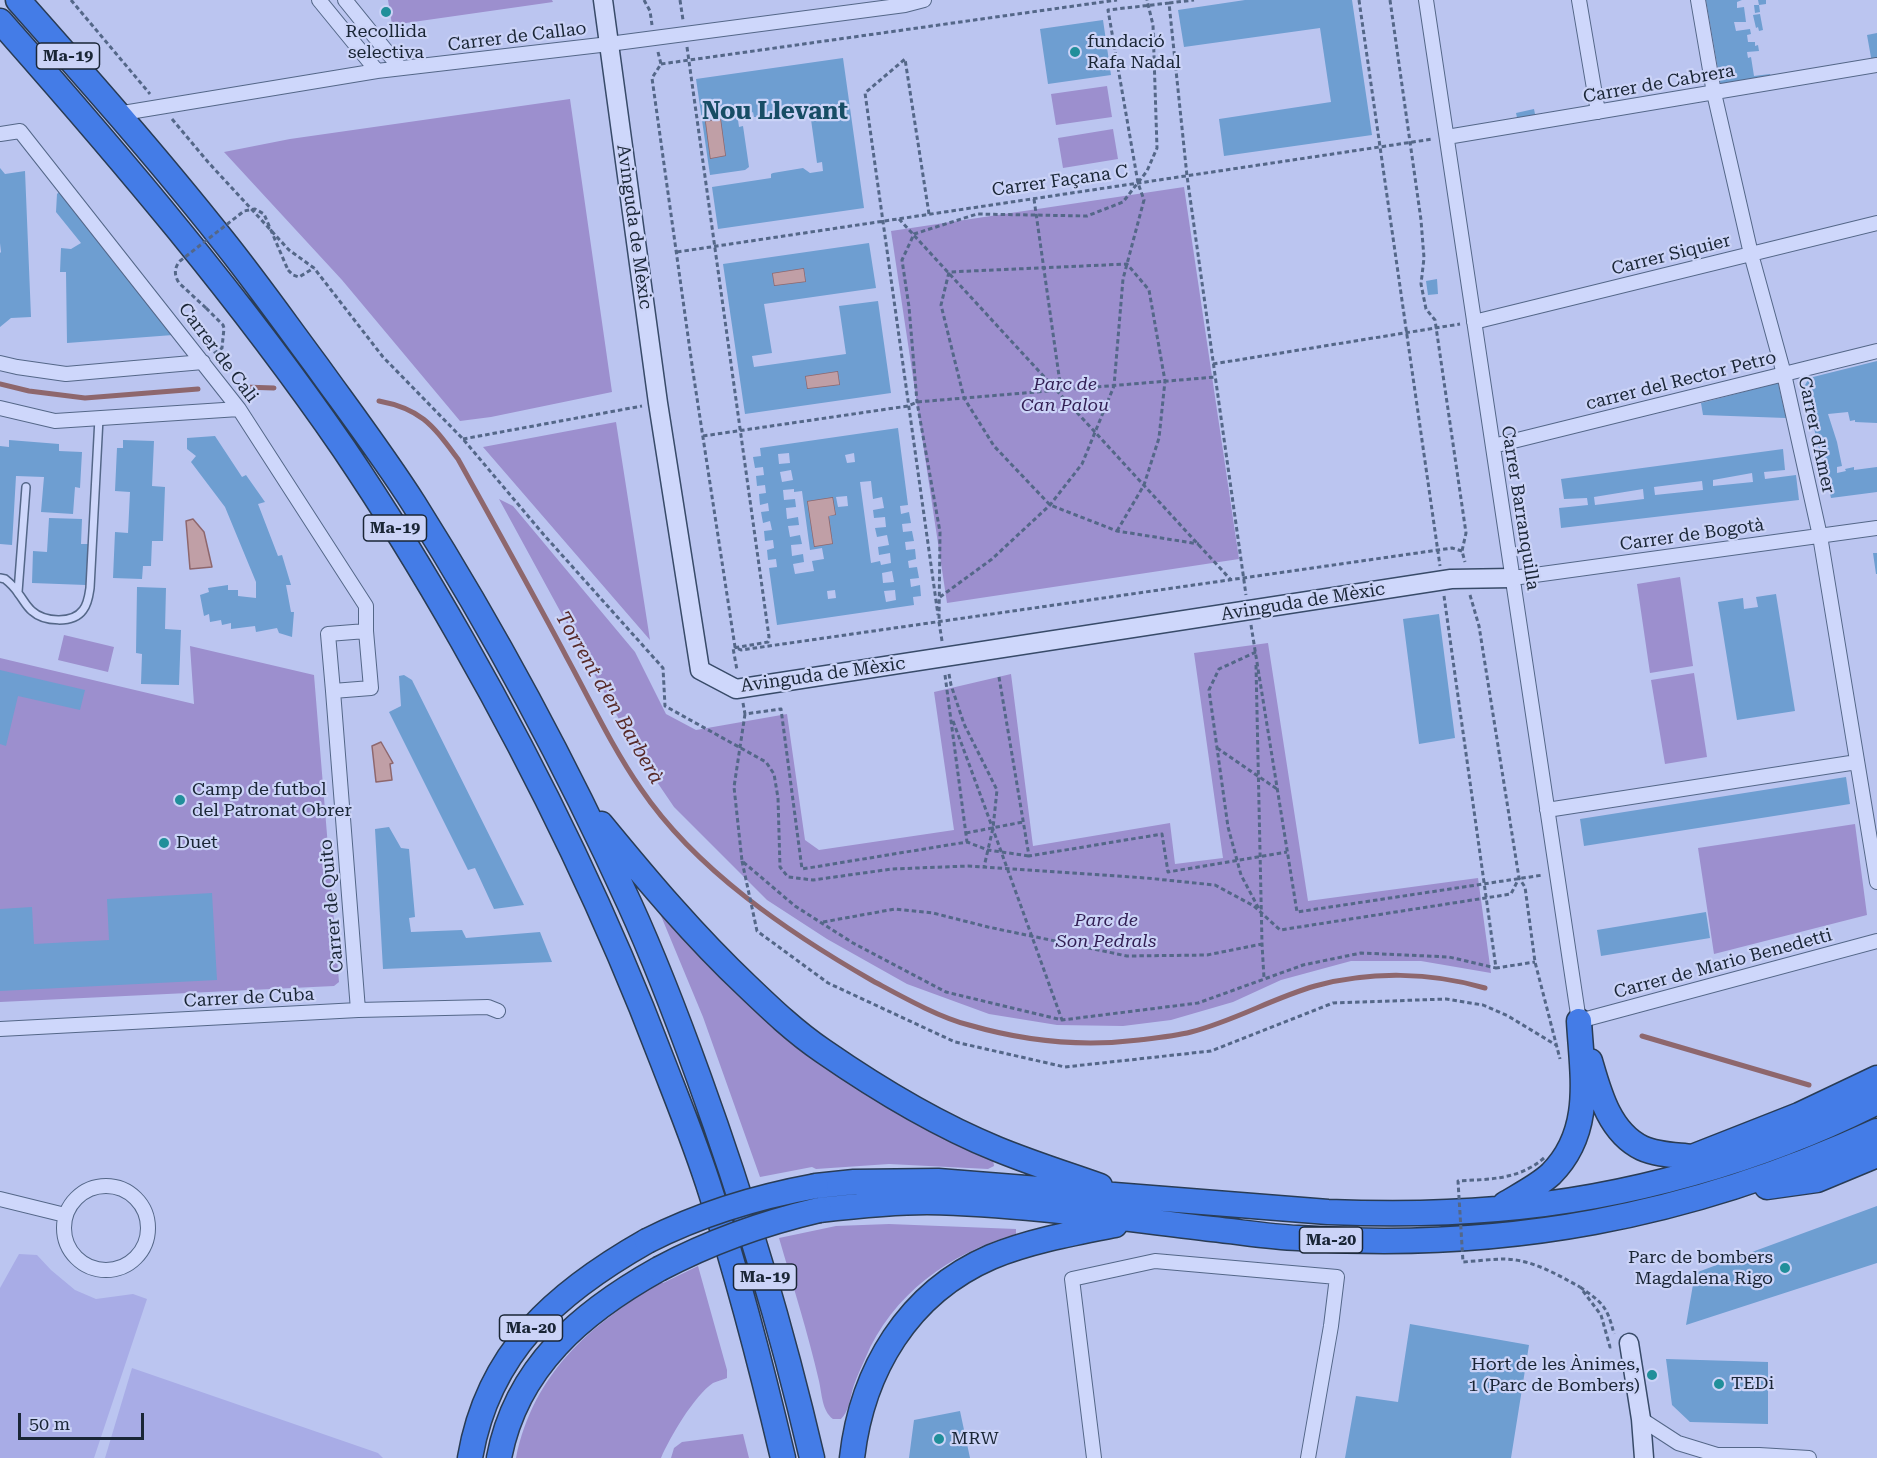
<!DOCTYPE html>
<meta charset="utf-8">
<style>
body{margin:0}
#map{position:relative;width:1877px;height:1458px;overflow:hidden;background:#bbc5f0;font-family:"Roboto Serif",serif}
canvas{display:block}
.scale{position:absolute;left:18px;top:1413px;width:126px;height:27px;box-sizing:border-box;border:3px solid #1a2636;border-top:0;padding-left:8px;font-size:18px;line-height:21px;white-space:nowrap;color:#1a2636;-webkit-text-stroke:4px #cbd3f7;paint-order:stroke}
</style>
<div id="map">
<canvas width="1877" height="1458"></canvas>
<div class="scale">50 m</div>
</div>
<script>
const context = document.querySelector('canvas').getContext('2d');
context.lineJoin = 'round';
function paint(path, color) { context.fillStyle = color; context.fill(path, 'evenodd'); }
function trace(path, color, width, dash) { context.strokeStyle = color; context.lineWidth = width; context.lineCap = dash ? 'butt' : 'round'; context.setLineDash(dash || []); context.stroke(path); }
function drawText(font, color, halo, rows, align = 'center') {
  context.font = font + ' "Roboto Serif",serif'; context.lineWidth = 4.5; context.setLineDash([]); context.textBaseline = 'middle'; context.strokeStyle = halo; context.fillStyle = color; for (const [text, x, y, turn = 0] of rows) {
    context.save(); context.translate(x, y); context.rotate((+turn || 0) * Math.PI / 180); context.textAlign = isNaN(turn) ? turn : align; if (halo) context.strokeText(text, 0, 0); context.fillText(text, 0, 0); context.restore();
  }
}
const farmland = new Path2D(`
 M19 1254 37 1255 51 1270 75 1290 96 1299 133 1294 147 1299 94 1458H0V1288Z
 M132 1368 378 1453 383 1458H105Z`);
const green = new Path2D(`
 M388 0H552L553 2 392 25Z
 M1107 86 1112 117 1056 125 1051 94Z
 M570 99 612 392 491 417 460 421 342 280 224 152 290 139Z
 M1113 129 1118 159 1063 168 1058 138Z
 M1184 187 1239 559 947 603 891 231Z
 M616 422 650 640 483 447Z
 M499 499 513 506 635 652 666 714 696 730 787 714 805 840 819 850 954 830 934 692 1011 674 1033 846 1170 823 1175 864 1223 858 1194 653 1268 643 1308 901 1478 878 1491 973 1421 961H1351L1281 980 1233 1002 1171 1020 1123 1026 1057 1025 989 1014 907 984 827 939 767 900 674 807 638 754Z
 M1680 577 1693 666 1650 673 1637 584Z
 M64 635 114 647 108 672 58 660Z
 M190 646 314 675 339 982 334 986 0 1002V658L194 704Z
 M1694 673 1707 757 1665 764 1651 680Z
 M1855 824 1867 915 1714 954 1698 848Z
 M659 911 829 1069 876 1100 912 1120 993 1159 994 1166 988 1169 889 1164 816 1169 812 1167 760 1177 703 1017Z
 M889 1224 1016 1229V1234C950 1253 892 1294 865 1359 861 1368 857 1376 854 1385 850 1396 850 1410 841 1419H833C822 1411 822 1394 819 1381 808 1333 793 1286 779 1238L836 1226Z
 M698 1266 727 1370V1378C723 1380 717 1381 713 1383 694 1396 670 1437 661 1458H516C534 1372 589 1327 660 1282L663 1283Z
 M743 1434 749 1458H671L674 1448 682 1442Z`);
const water = new Path2D(`
 M721 119 726 156 710 159 705 121Z
 M804 268 806 282 774 286 772 273Z
 M838 371 840 385 807 389 805 376Z
 M833 497 836 515 829 517 833 544 814 547 807 501Z
 M193 519 204 532 212 567 190 569 186 521Z
 M381 742 393 763 390 764 392 780 376 782 372 746Z`);
const stream = new Path2D(`
 M0 384 29 391 85 398 198 389
 M243 387 274 388
 M379 401C422 409 433 426 458 459 494 524 531 590 566 656 590 700 612 747 641 789 696 870 789 933 873 981 901 996 938 1017 969 1025 1024 1041 1082 1047 1139 1040 1156 1038 1175 1036 1191 1032 1234 1021 1273 998 1315 986 1370 971 1431 972 1485 988
 M1642 1036 1809 1085`);
const building = new Path2D(`
 M1245 0H1352L1372 135 1224 156 1219 119 1331 102 1320 28 1184 47 1178 10Z
 M1706 0H1742L1737 2V8L1744 7 1746 22H1734L1736 31 1750 29 1751 34 1747 35 1748 42H1755V46L1758 45 1759 51 1747 52 1748 58 1751 57 1754 76 1770 74 1771 79 1721 87Z
 M1758 0H1766V4L1759 5 1760 12 1755 13 1754 5H1759Z
 M1760 14 1763 30 1759 31 1758 27 1756 28 1753 15Z
 M1103 20 1111 75 1048 84 1040 29Z
 M1877 33V62L1872 63 1867 35Z
 M843 58 864 208 718 229 712 187 771 178V174L773 173 803 168 810 173 823 171 822 162 817 163 809 105 786 108 787 113 757 117H754L753 112 751 113V111L737 113 739 127 743 126 749 167 745 170 710 175 696 79ZM721 119 726 156 710 159 705 121Z
 M1534 109 1536 119 1518 122 1516 113Z
 M0 168 5 174 25 171 31 317 11 318 0 327V253L1 252 0 243Z
 M60 191 173 335 67 343 66 272H60L61 248 71 249 81 243 56 212 57 194Z
 M869 243 876 288 764 304 772 353 752 356 754 367 846 354 839 306 878 301 891 393 745 414 723 264ZM804 268 806 282 774 286 772 273ZM838 371 840 385 807 389 805 376Z
 M1437 279 1438 294 1428 295 1426 281Z
 M1877 361V423L1855 422V420L1850 421 1848 412 1828 414 1837 442 1842 466 1837 467V473L1846 471 1845 469 1854 467V470L1877 467V492L1831 498 1804 387 1809 378Z
 M1778 383 1786 418 1703 415 1701 403Z
 M898 428 908 505 900 506 901 514 909 512 911 523 902 524 903 532 912 531 914 541 905 542 906 550 915 549 916 559 908 561 909 568 917 567 919 578 910 579 911 587 920 585 921 596 913 597 914 605 777 625 769 568 777 567 776 559 768 560 767 550 774 548 773 540 765 541 764 531 772 530 770 521 763 523 761 512 769 511 768 503 760 505 759 494 766 493 765 485 757 486 756 476 764 475 763 467 755 468 753 457 761 456 760 448ZM789 453 790 463 779 464 778 454ZM854 453 855 462 847 463 845 455ZM791 470 793 480 782 482 780 472ZM871 481 873 499 882 497 884 508 873 510 874 518 885 517 886 527 875 528 877 537 887 535 889 545 878 547 879 555 890 553 891 563 881 565 880 561 871 563 860 482ZM794 489V492L802 491 810 550 822 548 824 559 812 561 814 571 795 574 793 564 804 562 803 554 792 556 791 545 802 544 800 535 790 537 788 526 799 525 798 517 787 519 786 508 796 507 795 499 784 500 783 490ZM847 496 848 506 838 507 836 497ZM833 497 836 515 829 516 833 544 814 547 807 501ZM892 571 894 582 883 583 882 573ZM835 590 836 598 828 599 827 591ZM895 590 896 600 886 602 884 591Z
 M215 436 242 477 246 475 265 502 258 504 278 556 282 555 291 585H286L291 612H294L292 637 279 633 277 628 256 632 255 626 231 629V623L222 625 221 620 210 622 209 614 204 616 200 595 209 592 208 588 228 585V590H238V596L256 598V582L225 507 191 462 196 456 187 449V438Z
 M9 440 59 444V451L82 452 80 488 75 487 73 514 41 512 44 477 16 476 12 545 0 544V446L9 447Z
 M123 440 154 441 152 486 165 487 163 541H152L151 566H143L142 579 113 578 115 532 128 533 130 492 115 491 117 448H123Z
 M1783 449 1785 470 1764 472 1765 479 1796 475 1799 500 1561 528 1559 508 1588 505 1587 498 1564 499 1561 479ZM1752 473 1753 482 1713 486V480ZM1702 481 1703 490 1655 495 1654 487ZM1643 489 1644 499 1595 505 1594 497Z
 M49 518 82 519 81 544H88L86 585 32 583 33 551 47 552Z
 M1873 553H1877V574H1876Z
 M137 587 166 588 165 629 181 630 179 685 141 684 142 654 136 653Z
 M1776 594 1795 711 1737 720 1718 602 1743 598 1744 609 1758 607 1756 597Z
 M1439 614 1455 738 1419 744 1403 619Z
 M0 670 85 690 80 710 18 696 6 746 0 744Z
 M404 675 412 680 524 905 494 909 475 868 468 870 389 712 401 706 399 676Z
 M1846 777 1850 804 1584 846 1580 819Z
 M389 827 401 848 409 849 415 917 409 918 411 932 462 930 466 938 540 932 552 962 383 969 375 829Z
 M212 893 217 980 0 991V909L32 907 34 944 109 940 107 899Z
 M1706 912 1710 938 1601 956 1597 930Z
 M1877 1206V1263L1686 1325 1695 1273Z
 M1410 1324 1529 1345 1511 1458H1345L1356 1396 1398 1402Z
 M1666 1359 1768 1362V1424L1690 1422 1672 1405Z
 M960 1411 970 1458H909L914 1420Z`);
const path = new Path2D(`
 M71 0 150 94
 M644 0 650 11 652 25
 M680 0 683 20
 M1359 0 1440 566
 M1390 0 1421 220 1424 258 1421 284 1426 309 1435 320 1466 533 1462 551 1465 562
 M1169 3 1194 0
 M687 47 769 637 768 642 733 648 737 670
 M658 52 661 64 652 78 693 372 735 647 741 650 1452 548 1462 551
 M661 64 1117 0
 M172 119 208 162 289 250 314 268 383 357 463 439 544 535 663 668 665 706 766 762 774 774 778 798 780 867 788 877 813 880 892 869 968 866 1146 878 1215 885 1254 906 1280 930 1511 894 1519 878
 M1034 199 1061 390
 M929 214 905 59 865 93 938 615
 M899 219 1231 580
 M677 252 1433 139
 M288 270 293 275 299 277 314 268
 M206 308 223 325 224 328 222 348 213 354
 M1213 364 1460 324
 M703 436 908 406 917 402 1215 377
 M463 439 642 406
 M1117 531 1144 485 1159 438 1165 381 1149 290 1127 264 949 272 941 305 964 398 994 446 1050 505 1117 531 1199 544
 M1470 595 1479 626 1519 878 1525 887 1535 962 1560 1059
 M1444 596 1496 968 1535 962
 M940 597 992 559 1050 505 1082 464 1114 386 1123 279 1144 200 1138 183 1108 10 1169 3 1187 176 1246 595
 M1251 625 1297 912 1543 875
 M942 641 939 622 940 532 917 402 909 307 902 260 914 234 977 214 1087 216 1123 202 1147 171 1157 148 1153 25 1147 0
 M1256 652 1219 669 1209 690 1228 827 1241 875 1259 909
 M1256 665 1262 944 1264 978
 M949 674 951 685 964 724 997 790 993 828 984 867
 M945 675 967 842
 M999 677 1029 856 1162 834 1168 872 1287 852
 M743 703 745 714 781 709 802 869 967 842 988 850 1029 856
 M745 714 734 787 742 861 795 906 853 943 946 992 1062 1020 1198 1003 1303 965 1361 953 1449 957 1496 968
 M953 721C990 820 1026 920 1062 1020
 M1217 748 1277 789
 M966 833 1023 822
 M742 861 757 931 828 983 955 1042 1065 1067 1211 1051 1333 1003 1446 999 1483 1005 1508 1016 1556 1045
 M823 922 895 909 933 913 988 927 1127 956 1207 955 1262 944
 M1580 1287C1603 1303 1607 1306 1614 1334
 M1583 1291 1601 1315 1610 1347 1614 1346`);
const lane = new Path2D(`
 M0 578 5 579C10 583 15 588 18 593 23 599 26 606 32 611 44 622 73 624 83 610 88 604 89 595 90 588L99 418
 M18 592 26 487`);
const street = new Path2D(`
 M319 0 377 71 609 44 905 5 924 0
 M345 0 400 68
 M1426 0 1579 1021 1877 941
 M1579 0 1598 112
 M1698 0 1714 93 1751 254 1784 374 1820 536 1877 882
 M117 114 377 71
 M0 134 20 131 239 409 366 606V631L371 688 333 691 328 634 366 631
 M1447 137 1877 65
 M1474 322 1877 223
 M0 363 17 367 66 374 203 362
 M0 408 55 421 239 409
 M1493 446 1877 351
 M1513 578 1877 528
 M333 691 358 1010
 M1547 810 1857 762
 M0 1029 358 1010 488 1007 498 1011
 M64 1228a42 42 0 1 1 84 0a42 42 0 1 1-84 0Z
 M0 1199 65 1215
 M1641 1419 1678 1443 1717 1455H1759L1809 1458
 M1094 1458 1072 1279 1155 1261 1337 1277 1331 1326 1308 1458`);
const secondary = new Path2D(`
 M603 0 658 403 700 670 736 689 1451 579 1513 578
 M1629 1343 1641 1419 1644 1458`);
const highway = new Path2D(`
 M18 0C87 78 156 156 221 238 254 279 285 323 317 366 350 412 384 457 414 504 494 631 568 769 630 905 656 962 678 1020 699 1078 744 1202 782 1329 812 1458
 M0 21C121 158 240 298 344 449 386 511 425 575 462 640 539 775 607 915 662 1060 679 1104 697 1148 711 1193 739 1280 762 1369 783 1458
 M601 824C647 880 694 936 747 986 771 1009 795 1032 823 1051 875 1087 938 1125 997 1149 1031 1163 1066 1174 1100 1186
 M1590 1061C1599 1092 1609 1132 1642 1148 1657 1155 1676 1155 1692 1157
 M1687 1159 1799 1115 1877 1078
 M816 1186 854 1182 938 1181 1328 1212C1384 1214 1441 1214 1497 1209 1625 1199 1763 1160 1877 1102
 M1767 1187 1817 1180 1877 1155
 M1505 1204C1520 1195 1538 1186 1551 1174 1594 1131 1582 1075 1579 1021
 M819 1210C855 1206 891 1202 927 1202 1022 1204 1118 1218 1212 1229 1241 1232 1270 1237 1298 1238 1503 1252 1690 1217 1877 1131
 M470 1458C488 1351 557 1292 647 1241
 M499 1458C516 1367 582 1312 659 1269
 M852 1458C862 1370 908 1293 991 1257 1030 1241 1074 1233 1115 1225`);
const pathBridge = new Path2D(`
 M206 308 179 283C174 275 174 268 180 261L244 211 255 209 264 214 288 270
 M1544 1158C1519 1180 1489 1179 1458 1181L1463 1262C1477 1261 1492 1259 1505 1259 1533 1260 1556 1274 1580 1287`);
const highwayBridge = new Path2D(`
 M647 1241C702 1213 756 1197 816 1186
 M659 1269C710 1242 763 1223 819 1210`);
const markers = [
 [386,12,6,"#218f9a"],
 [1075,52,6,"#218f9a"],
 [180,800,6,"#218f9a"],
 [164,843,6,"#218f9a"],
 [1785,1268,6,"#218f9a"],
 [1652,1375,6,"#218f9a"],
 [1719,1384,6,"#218f9a"],
 [939,1439,6,"#218f9a"]
];
const shields = [
 [68,56,63],
 [395,528,63],
 [1331,1240,63],
 [765,1277,63],
 [531,1328,63]
];
const shieldNames = [
 ["Ma-19",68,56],
 ["Ma-19",395,528],
 ["Ma-20",1331,1240],
 ["Ma-19",765,1277],
 ["Ma-20",531,1328]
];
const poiNames = [
 ["Recollida",386,32,"center"],
 ["selectiva",386,53,"center"],
 ["fundació",1087,42],
 ["Rafa Nadal",1087,63],
 ["Camp de futbol",192,790],
 ["del Patronat Obrer",192,811],
 ["Duet",176,843],
 ["Parc de bombers",1773,1258,"right"],
 ["Magdalena Rigo",1773,1279,"right"],
 ["Hort de les Ànimes,",1640,1365,"right"],
 ["1 (Parc de Bombers)",1640,1386,"right"],
 ["TEDi",1731,1384],
 ["MRW",951,1439]
];
const streetNames = [
 ["Carrer de Callao",517,37,-7],
 ["Carrer de Cabrera",1659,84,-10],
 ["Carrer Façana C",1060,181,-8],
 ["Avinguda de Mèxic",634,227,82],
 ["Carrer Siquier",1671,255,-14],
 ["Carrer de Cali",218,353,53],
 ["carrer del Rector Petro",1681,381,-14],
 ["Carrer d'Amer",1816,435,78],
 ["Carrer Barranquilla",1520,508,81],
 ["Carrer de Bogotà",1692,535,-8],
 ["Avinguda de Mèxic",1303,602,-9],
 ["Avinguda de Mèxic",823,675,-8],
 ["Carrer de Quito",332,906,-95],
 ["Carrer de Mario Benedetti",1723,964,-15],
 ["Carrer de Cuba",249,998,-3]
];
const parkNames = [
 ["Parc de",1065,385],
 ["Can Palou",1065,406],
 ["Parc de",1106,921],
 ["Son Pedrals",1106,942]
];
const waterNames = [
 ["Torrent d'en Barberà",609,698,60]
];
const districtNames = [
 ["Nou Llevant",775,112]
];
paint(farmland, '#a8ace6');
paint(green, '#9c8fce');
paint(water, '#c09fa6');
trace(water, '#8e676d', 1.5);
trace(stream, '#8e676d', 5);
paint(building, '#6e9ed1');
trace(lane, '#546788', 10);
trace(street, '#546788', 16);
trace(secondary, '#384b69', 21);
trace(highway, '#293c55', 27);
trace(path, '#546788', 3, [4.5, 3]);
trace(lane, '#ced7fb', 7);
trace(street, '#ced7fb', 14);
trace(secondary, '#ced7fb', 18);
trace(highway, '#447ce7', 24);
trace(highwayBridge, '#293c55', 27, []);
trace(pathBridge, '#546788', 3, [4.5, 3]);
trace(highwayBridge, '#447ce7', 24);
for (const [x, y, r, color] of markers) { const dot = new Path2D(); dot.arc(x, y, r, 0, 2 * Math.PI); context.fillStyle = color; context.fill(dot); trace(dot, '#cbd3f7', 2); }
for (const [x, y, w] of shields) { const box = new Path2D(); box.roundRect(x - w / 2, y - 13, w, 26, 4.5); context.fillStyle = '#cbd3f7'; context.fill(box); trace(box, '#1a2636', 1.5); }
drawText('bold 16px', '#1a2636', null, shieldNames);
drawText('18px', '#1a2636', '#cbd3f7', poiNames, 'left');
drawText('18px', '#1a2636', '#cbd3f7', streetNames);
drawText('italic 18px', '#321f54', '#cbd3f7', parkNames);
drawText('italic 20px', '#572a28', '#cbd3f7', waterNames);
drawText('bold 24px', '#174d65', '#cbd3f7', districtNames);
</script>
